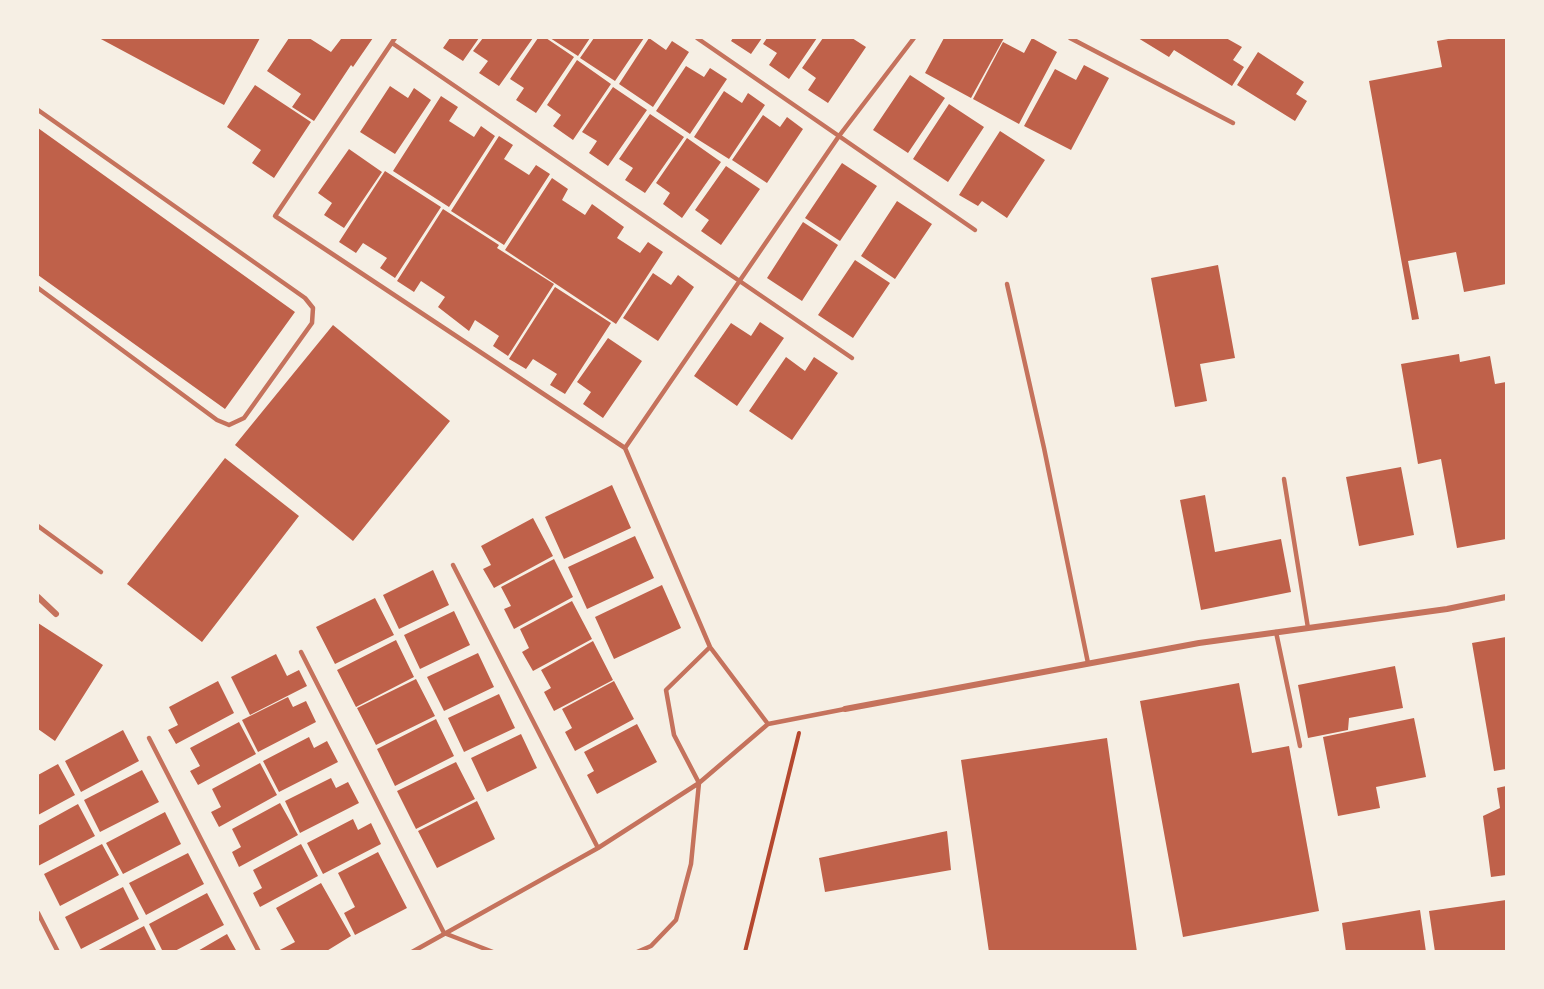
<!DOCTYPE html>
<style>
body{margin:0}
#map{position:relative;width:1544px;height:989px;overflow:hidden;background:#f6efe4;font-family:"Open Sans",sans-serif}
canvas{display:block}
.frame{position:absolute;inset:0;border:39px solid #f6efe4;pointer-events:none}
</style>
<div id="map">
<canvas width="1544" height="989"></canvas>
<div class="frame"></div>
</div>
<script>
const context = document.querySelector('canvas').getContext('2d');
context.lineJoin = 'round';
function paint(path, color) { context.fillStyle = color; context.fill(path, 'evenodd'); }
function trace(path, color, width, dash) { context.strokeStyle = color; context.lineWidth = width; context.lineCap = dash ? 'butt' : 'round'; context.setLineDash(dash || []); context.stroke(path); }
const building = new Path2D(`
 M99 38H260L224 105Z
 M289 38H309L331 52 341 39 338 38H373L353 67 351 65 314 121 292 107 301 94 267 71Z
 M450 38H479L463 61 443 48Z
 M483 38H533L499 86 479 73 488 61 473 51Z
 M538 38H546L574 57 536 113 516 100 524 88 510 79Z
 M550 38H590L578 56Z
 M594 38H644L615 81 580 58Z
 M649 38 666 50 672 41 689 52 653 107 619 84Z
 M733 38H762L751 54 731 41Z
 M767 38H817L789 79 769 65 777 53 763 44Z
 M823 38H852L866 47 828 103 808 90 816 78 802 68Z
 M944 38H1004L971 98 925 73Z
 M1032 38 1057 52 1019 124 973 99 1003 42 1024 53Z
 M1138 38H1226L1242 47 1233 60 1244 67 1232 86 1174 50 1169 57Z
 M1454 38H1506V284L1464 292 1456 252 1408 261 1419 319 1412 320 1369 81 1442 67 1437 41Z
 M1258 52 1304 82 1296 94 1307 101 1295 121 1237 85Z
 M577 60 611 84 573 140 553 126 561 115 547 105Z
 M1084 65 1109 78 1071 150 1024 126 1055 69 1076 80Z
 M686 66 704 77 710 68 727 79 690 134 656 111Z
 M910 75 945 98 908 153 873 130Z
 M255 85 311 122 274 178 252 163 261 150 227 127Z
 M390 86 408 98 414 88 431 100 395 154 360 132Z
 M613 87 647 110 608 166 589 153 597 141 582 132Z
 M724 91 742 103 748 93 765 105 729 159 694 137Z
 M441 96 458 107 449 121 474 137 481 126 495 136 449 207 393 171Z
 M949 104 984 127 948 182 913 159Z
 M650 114 684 137 645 193 625 180 633 168 619 159Z
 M763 115 780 127 787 117 803 129 767 183 732 160Z
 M38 128 295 312 225 409 38 275Z
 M1000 131 1045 160 1007 218 982 201 978 206 959 195Z
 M499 136 513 145 504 159 529 175 536 165 550 174 504 245 451 211Z
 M687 138 721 162 682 218 663 204 670 193 656 183Z
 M349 149 382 172 344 228 324 215 332 203 318 193Z
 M842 163 877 186 840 241 805 218Z
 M726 166 760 189 721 245 701 231 709 220 695 210Z
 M385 171 441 207 395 278 380 268 387 258 363 243 356 253 339 242Z
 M552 178 568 189 562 200 585 215 592 204 624 227 617 238 640 253 648 242 663 252 616 324 505 250Z
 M897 201 932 224 895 279 861 256Z
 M443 209 499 245 497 248 554 284 508 356 493 346 499 336 475 320 469 331 438 307 445 297 421 281 414 292 397 281Z
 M803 222 838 245 802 301 767 278Z
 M855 260 890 283 853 338 818 315Z
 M1218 265 1235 358 1200 364 1207 401 1175 407 1151 278Z
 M653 273 671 285 678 275 694 287 658 341 623 318Z
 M555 287 611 323 565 394 550 385 557 374 533 359 526 369 509 359Z
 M760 322 784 338 737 406 694 376 731 323 751 336Z
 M333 325 450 421 353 541 235 445Z
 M608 338 642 361 603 418 583 404 591 392 577 382Z
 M1459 354 1460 362 1490 356 1495 384 1506 382V539L1457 548 1441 459 1418 464 1401 364Z
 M786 357 805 371 814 357 838 373 792 440 749 411Z
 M225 458 299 516 202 642 127 584Z
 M1401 467 1414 535 1359 546 1346 477Z
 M612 485 631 528 564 559 545 517Z
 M1205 495 1215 552 1281 539 1291 592 1201 610 1180 500Z
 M533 518 553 556 494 588 483 569 491 565 481 546Z
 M635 536 654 578 587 609 568 567Z
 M554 559 573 597 514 629 504 609 511 606 501 587Z
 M433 570 449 605 399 629 383 595Z
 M662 585 681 628 614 659 595 617Z
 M375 598 394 635 335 664 316 627Z
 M572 601 592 639 533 671 522 652 529 648 520 629Z
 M454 611 470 645 420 669 404 635Z
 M38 623 103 665 55 741 38 729Z
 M1506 637V769L1494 771 1472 643Z
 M396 640 414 677 356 707 337 670Z
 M593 641 613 680 554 711 544 692 551 688 541 670Z
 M478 653 494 687 444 711 427 677Z
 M276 654 287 676 299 670 307 686 250 715 231 677Z
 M1395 666 1403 708 1349 718 1348 730 1308 738 1298 685Z
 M416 679 435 716 376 745 357 708Z
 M218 681 234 713 176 744 168 730 178 725 169 707Z
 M614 681 634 719 575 751 565 732 572 728 562 709Z
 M1239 683 1252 753 1289 746 1319 911 1183 937 1140 701Z
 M499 694 515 728 464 752 448 718Z
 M288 697 293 707 306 701 316 722 258 752 242 720Z
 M1414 718 1426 777 1376 787 1380 808 1338 816 1323 737Z
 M436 719 454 756 395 786 377 749Z
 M239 722 256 754 198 785 190 771 200 766 190 748Z
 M637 724 657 762 597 794 587 775 594 771 584 752Z
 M123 730 139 761 81 792 65 761Z
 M521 734 537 768 487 792 471 758Z
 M309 737 314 748 327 741 338 762 279 792 263 761Z
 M1107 738 1137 952H989L961 760Z
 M456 762 475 799 416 829 397 791Z
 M260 763 277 795 219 827 211 812 221 807 212 789Z
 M58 764 75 795 38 815V775Z
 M142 770 159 802 100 832 84 800Z
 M331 778 336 788 348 782 359 803 300 833 285 801Z
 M1506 786V875L1491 877 1483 816 1500 808 1497 788Z
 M477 801 495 839 437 868 418 831Z
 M280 803 298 835 239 867 232 852 241 847 232 829Z
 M78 804 95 836 38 866V826Z
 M165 812 181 844 123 874 106 843Z
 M353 819 358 830 371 823 381 844 323 874 307 843Z
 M947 831 951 870 825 892 819 858Z
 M102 844 119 875 60 906 44 874Z
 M301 844 318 876 260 907 253 893 262 888 253 870Z
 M378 852 407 908 355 935 344 913 355 907 338 873Z
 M188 853 204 884 146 915 129 883Z
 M321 883 351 936 325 952H281L280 950 295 942 276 908Z
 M123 887 139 919 81 949 65 917Z
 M207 893 224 925 173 952H163L149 924Z
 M1506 900V952H1435L1429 911Z
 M1420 910 1426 952H1346L1342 923Z
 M144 926 157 952H95Z
 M227 934 237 952H196Z`);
const path = new Path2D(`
 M745 952 799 733`);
const service = new Path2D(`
 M395 38 275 216 625 448 710 647 768 724
 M697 38 975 230
 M1070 38 1233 123
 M392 43 852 358
 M38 110 305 298 313 308 312 323 244 418 229 425 217 420 38 288
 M1007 284 1044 448 1088 663
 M625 448 839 136 914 38
 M1284 479 1308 628
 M38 526 101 572
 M453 565 598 848
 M1276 632 1300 746
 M301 652 444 933 493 952
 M149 738 259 952
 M38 913 58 952
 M412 952 598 848 699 783 768 724 845 709
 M637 952 651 946 676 920 691 864 699 783 674 735 666 690 710 647`);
const minor = new Path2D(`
 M38 597 56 614
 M845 709 1199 643 1447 609 1506 597`);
paint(building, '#bf614a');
trace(path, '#b5482f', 4);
trace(service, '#c5725c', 4.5);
trace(minor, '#c5725c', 6);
</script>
